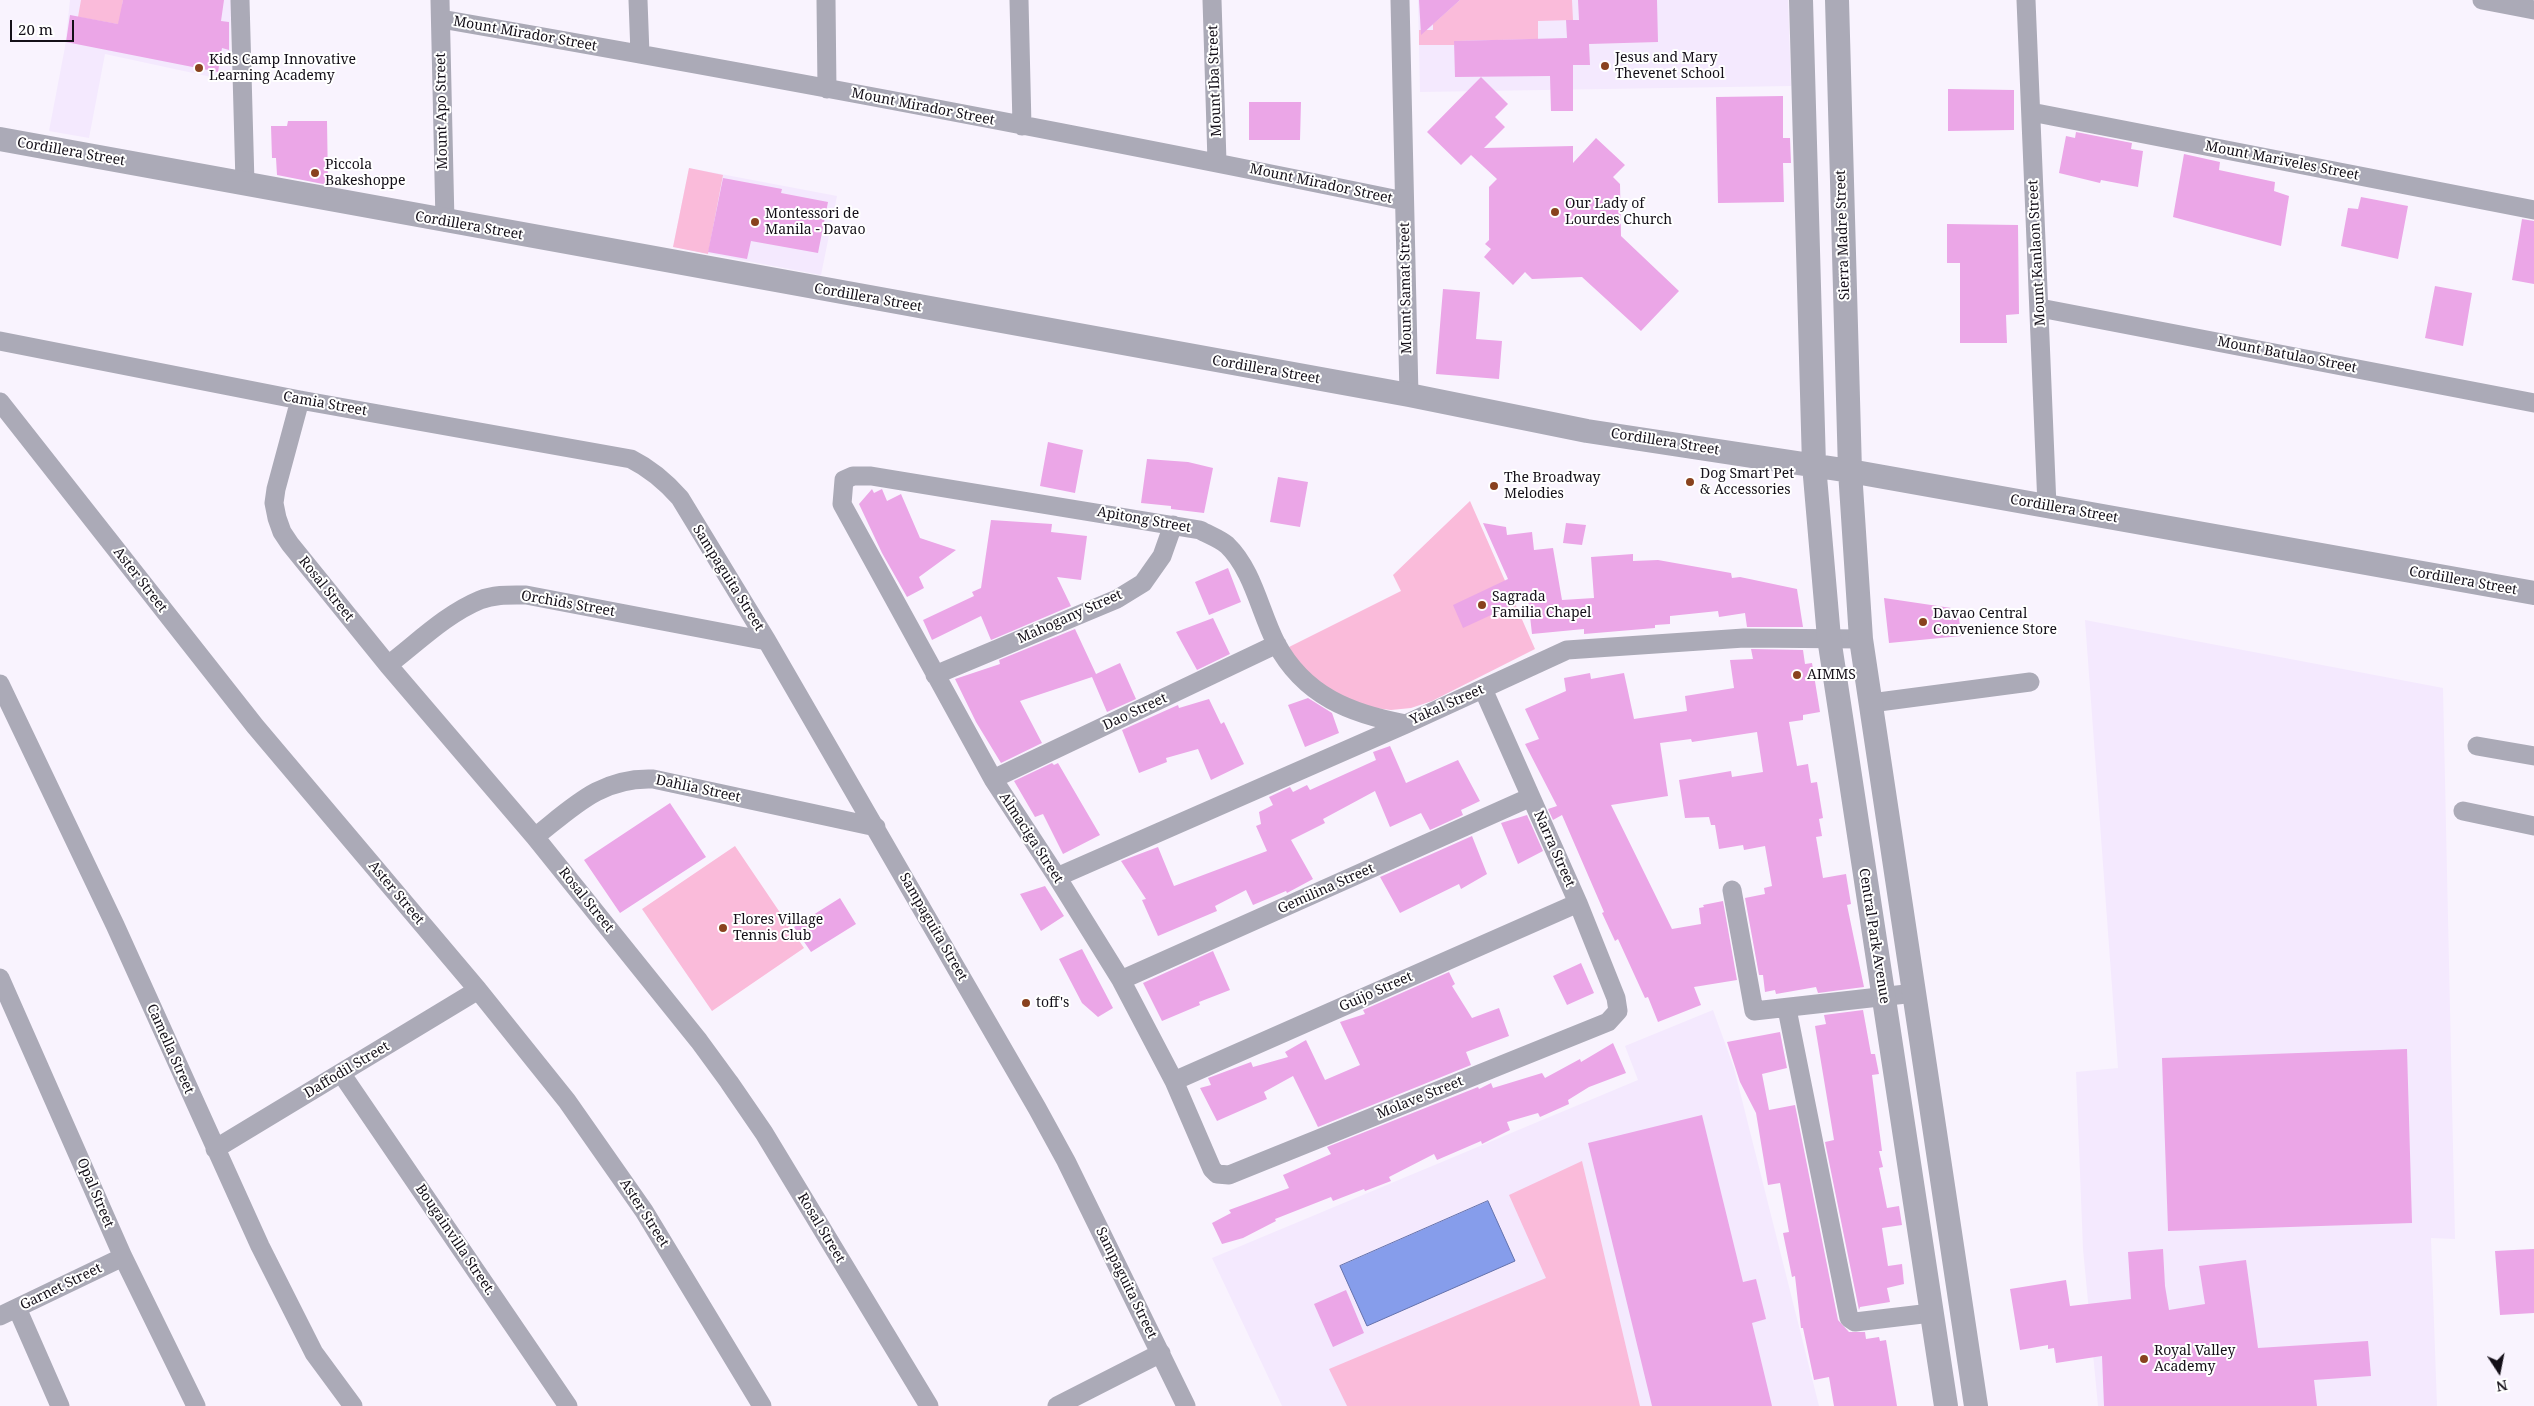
<!DOCTYPE html>
<style>
body{margin:0}
#map{position:relative;width:2534px;height:1406px;overflow:hidden;background:#f9f3fe;font-family:"Noto Serif",serif}
canvas{display:block}
.north{position:absolute;left:2474px;top:1346px;width:50px;height:50px;-webkit-text-stroke:4px #fff;paint-order:stroke;rotate:169deg;font-size:14px;font-weight:700;line-height:20px;text-align:center;color:#140f18}
.north::after{content:'';display:block;margin:auto;width:18px;height:22px;background:#140f18;clip-path:polygon(50% 0,100% 100%,50% 72%,0 100%)}
.scale{position:absolute;left:10px;top:20px;width:64px;height:22px;box-sizing:border-box;border:2px solid #140f18;border-top:0;padding-left:6px;font-size:15px;line-height:18px;white-space:nowrap;color:#140f18;-webkit-text-stroke:4px #fff;paint-order:stroke}
</style>
<div id="map">
<canvas width="2534" height="1406"></canvas>
<div class="north">N</div>
<div class="scale">20 m</div>
</div>
<script>
const context = document.querySelector('canvas').getContext('2d');
context.lineJoin = 'round';
function paint(path, color) { context.fillStyle = color; context.fill(path, 'evenodd'); }
function trace(path, color, width, dash) { context.strokeStyle = color; context.lineWidth = width; context.lineCap = dash ? 'butt' : 'round'; context.setLineDash(dash || []); context.stroke(path); }
function drawText(font, color, halo, rows, align = 'center') {
  context.font = font + ' "Noto Serif",serif'; context.lineWidth = 4; context.setLineDash([]); context.textBaseline = 'middle'; context.strokeStyle = halo; context.fillStyle = color; for (const [text, x, y, turn = 0] of rows) {
    context.save(); context.translate(x, y); context.rotate((+turn || 0) * Math.PI / 180); context.textAlign = isNaN(turn) ? turn : align; if (halo) context.strokeText(text, 0, 0); context.fillText(text, 0, 0); context.restore();
  }
}
const built = new Path2D(`
 M70 0H231L230 81 105 54 89 138 49 131 65 47Z
 M1418 0H1788L1791 86 1420 92Z
 M689 168 837 196 821 275 673 247Z
 M2085 620 2443 688 2455 1239 2431 1238 2437 1406H2098L2083 1249 2076 1072 2118 1068Z
 M1713 1010 1734 1068 1819 1406H1282L1212 1258 1638 1080 1625 1046Z`);
const green = new Path2D(`
 M81 0H123L122 6 134 27 78 17Z
 M1460 0H1572L1573 20 1538 21V39L1455 41 1454 45H1419V30H1433V24Z
 M689 168 723 175 708 254 673 247Z
 M1470 501 1535 649 1432 701 1411 708 1391 710 1367 707 1345 698 1314 679 1287 648 1401 591 1393 575Z
 M735 846 804 948 712 1011 642 909Z
 M1582 1161 1640 1406H1347L1329 1369 1546 1278 1509 1195Z`);
const water = new Path2D(`
 M1488 1201 1515 1261 1367 1326 1340 1266Z`);
const building = new Path2D(`
 M123 0H224L221 21 229 22V50L222 48 218 72 66 42 70 15 118 24Z
 M1419 0H1460L1421 35Z
 M1578 0H1657L1658 42 1589 44 1590 65H1573V111H1551L1550 76 1455 77 1454 41 1567 38 1566 20H1579Z
 M1481 77 1508 104 1495 117 1505 127 1484 148 1573 146V163L1596 138 1625 165 1613 177 1620 184 1621 236 1679 291 1641 331 1582 277 1532 279 1525 272 1513 285 1484 257 1491 249 1485 244 1489 240V187L1497 179 1471 155 1461 165 1427 132Z
 M1948 89 2014 90V130L1948 131Z
 M1783 96V138H1790L1791 163H1783L1784 202 1718 203 1716 97Z
 M1249 102H1301L1300 140H1249Z
 M288 121H327L328 185 277 175 276 158H272L271 126H287Z
 M2076 132 2132 143 2131 149 2143 151 2138 187 2101 180 2100 183 2059 173 2066 136 2075 138Z
 M2184 154 2220 162 2219 170 2275 182 2274 191 2289 196 2281 246 2173 217Z
 M723 178 782 189 781 193 828 202 818 253 751 241 747 259 708 252Z
 M2361 197 2408 206 2398 259 2341 246 2348 208 2358 209Z
 M2522 219 2534 221V284L2512 280Z
 M1947 224 2018 225 2019 314 2006 315 2007 343H1960V263H1947Z
 M2435 286 2472 293 2463 346 2425 338Z
 M1443 289 1480 292 1476 339 1502 341 1499 379 1436 374Z
 M1048 442 1083 450 1075 493 1040 486Z
 M1147 459 1188 462 1213 468 1204 513 1171 509V506L1141 503Z
 M1278 477 1308 482 1300 527 1270 522Z
 M872 489 874 493 882 489 887 501 901 494 920 538 956 550 919 577 924 588 907 597 882 553 859 504Z
 M991 520 1052 524 1051 532 1087 536 1081 580 1057 577 1071 606 991 640 981 616 932 640 923 620 974 596 972 592 981 588Z
 M1483 523 1506 527 1507 535 1532 532 1534 550 1553 548 1562 600 1594 598 1591 557 1633 554V561L1658 560 1731 573 1732 578 1740 577 1797 589 1803 627H1747L1745 613 1719 617 1718 611 1670 616V624L1655 625V628L1584 634V629L1532 634 1528 598 1463 628 1453 605 1508 579Z
 M1566 523 1586 525 1582 545 1563 543Z
 M1228 568 1241 602 1209 615 1195 582Z
 M1884 598 1958 609 1961 636 1889 643Z
 M1213 618 1230 654 1197 670 1176 632Z
 M1075 629 1096 674 1120 663 1136 699 1107 712 1092 677 1020 701 1042 743 1001 763 976 722 955 679 1000 664 999 660Z
 M1751 649 1803 650 1805 664 1812 663 1820 712 1803 715V720L1789 722 1797 766 1808 764 1811 783 1817 782 1823 818 1819 819 1822 836 1816 837 1823 878 1846 874 1851 904 1847 905 1864 987 1818 993 1816 987 1776 994 1775 990 1765 992 1763 975H1759L1745 898 1765 894 1764 888 1772 886 1765 846 1744 850 1743 845 1719 849 1715 825H1711L1709 817 1685 818 1679 780 1731 771 1732 777 1763 772 1757 732 1692 742 1691 739 1660 743 1668 796 1611 805 1672 929 1701 924 1699 908 1704 907 1703 905 1723 901 1737 980 1694 987 1701 1005 1658 1022 1648 997 1645 998 1618 939 1615 941 1602 913 1604 912 1562 815 1553 820 1548 809 1557 806 1525 744 1539 739 1525 709 1566 691 1564 678 1590 673 1591 679 1624 673 1634 719 1687 711 1685 696 1734 688 1730 660 1753 659Z
 M1308 698 1332 713 1339 733 1305 747 1288 705Z
 M1209 699 1221 724 1224 722 1244 764 1211 780 1198 749 1166 758 1167 762 1139 773 1122 730 1178 705 1179 708Z
 M1390 746 1406 783 1458 760 1480 801 1461 810 1463 815 1430 830 1421 813 1390 827 1375 791 1323 819 1325 823 1291 840 1313 879 1287 893 1286 891 1253 905 1246 890 1215 906 1217 911 1158 936 1142 900 1146 899 1121 861 1158 847 1174 886 1267 851 1256 826 1261 824 1259 812 1273 805 1269 797 1290 787 1293 792 1307 785 1310 790 1376 760 1373 752Z
 M1052 763 1054 765 1058 763 1100 835 1063 854 1043 814 1035 817 1014 781Z
 M670 803 706 857 620 913 584 860Z
 M1527 815 1543 851 1518 864 1501 823Z
 M1472 836 1487 874 1461 889 1459 884 1400 913 1380 877Z
 M1045 886 1064 916 1041 931 1020 894Z
 M840 898 856 924 811 952 794 927Z
 M1082 949 1113 1008 1098 1017 1082 1003 1059 959Z
 M1213 951 1230 990 1199 1002 1200 1005 1162 1021 1143 983Z
 M1581 963 1594 993 1567 1005 1553 976Z
 M1449 972 1455 984 1452 986 1472 1018 1499 1008 1509 1036 1466 1052 1471 1065 1318 1127 1293 1076 1264 1092 1267 1099 1217 1121 1200 1088 1211 1085 1208 1078 1251 1062 1253 1067 1288 1057 1285 1052 1306 1040 1325 1080 1360 1065 1340 1022 1365 1014 1363 1010Z
 M1863 1010 1871 1054H1875L1879 1074 1872 1075 1882 1151H1879L1883 1167 1879 1168 1887 1208 1899 1206 1902 1225 1882 1228 1888 1266 1902 1264 1904 1284 1887 1288 1890 1302 1860 1307 1859 1310 1825 1142 1834 1140 1815 1026 1826 1024 1824 1015Z
 M1780 1032 1787 1068 1762 1074 1769 1110 1795 1105 1838 1320 1849 1332H1865L1866 1339 1879 1337 1880 1341 1886 1340 1897 1406H1834L1829 1377 1814 1380 1803 1328H1801L1795 1276 1792 1277 1783 1233 1789 1232 1780 1183 1768 1185 1756 1113 1740 1082 1727 1042Z
 M1613 1043 1626 1073 1589 1087 1568 1100 1569 1104 1540 1117 1538 1113 1507 1122 1510 1130 1482 1144 1481 1141 1437 1160 1434 1154 1389 1177 1391 1181 1365 1191 1364 1189 1333 1201 1331 1197 1275 1219 1276 1221 1243 1238 1222 1244 1212 1223 1231 1213 1229 1210 1289 1188 1283 1175 1331 1154 1327 1147 1478 1087 1479 1089 1491 1083 1493 1088 1542 1073 1545 1078 1580 1059 1581 1062Z
 M2407 1049 2412 1223 2168 1231 2162 1058Z
 M1702 1115 1743 1282 1756 1279 1766 1319 1752 1323 1772 1406H1652L1588 1143Z
 M2163 1249 2165 1286 2169 1310 2205 1304 2199 1266 2246 1260 2258 1348 2368 1341 2371 1376 2314 1380 2317 1406H2104L2102 1356 2056 1363 2054 1348 2048 1349V1345L2020 1350 2010 1289 2066 1280 2070 1306 2131 1299 2128 1252Z
 M2534 1249V1313L2500 1315 2495 1251Z
 M1346 1290 1364 1333 1333 1347 1314 1304Z`);
const minor = new Path2D(`
 M240 0 245 183
 M440 0 445 222
 M638 0 640 54
 M826 0 827 89
 M1019 0 1022 126
 M1212 0 1217 162
 M1400 0 1409 395
 M2026 0 2047 506
 M2482 0 2534 10
 M441 19C763 75 1084 135 1404 201
 M2031 112 2534 210
 M2040 308 2534 403
 M0 341 300 400 631 459C651 469 665 481 680 498L767 641 1037 1108 1066 1161 1186 1406
 M300 400 276 489 274 503 277 518 282 532 290 544 388 665 535 837 699 1041 729 1082 764 1133 929 1406
 M0 402 255 726 478 990 567 1101 644 1211 762 1406
 M388 665C417 643 446 614 480 600 495 594 511 595 526 595L767 641
 M935 675 1117 599 1143 583 1162 556 1173 525
 M0 684 115 925 260 1246 314 1353 353 1406
 M1871 703 2030 682
 M1406 724C1351 714 1304 696 1276 643 1260 612 1253 570 1227 545 1220 539 1209 535 1200 530L871 476H853L844 480 842 504 993 779 1057 877 1121 980 1174 1081 1212 1169 1217 1174 1229 1175 1608 1022 1618 1011 1616 998 1578 903 1483 689
 M2477 746 2534 756
 M993 779 1277 644
 M2463 811 2534 826
 M535 837C573 807 601 777 653 779L876 827
 M1057 877 1406 724 1567 650 1744 638 1861 639
 M1732 890 1754 1011 1915 993
 M0 978 123 1257 196 1406
 M1121 980 1531 797
 M1787 1009 1849 1318 1855 1322 1931 1313
 M341 1073 568 1406
 M1174 1081 1578 903
 M215 1149 478 990
 M17 1308 60 1406
 M0 1316 123 1257
 M1057 1406 1161 1353`);
const tertiary = new Path2D(`
 M1801 0 1814 465 1829 638 1946 1406
 M1837 0 1850 471 1861 639 1976 1406
 M0 139 1409 395 1587 431 1850 471 2534 593`);
const markers = [
 [1605,66,5,"#89421e"],
 [199,68,5,"#89421e"],
 [315,173,5,"#89421e"],
 [1555,212,5,"#89421e"],
 [755,222,5,"#89421e"],
 [1690,482,5,"#89421e"],
 [1494,486,5,"#89421e"],
 [1482,605,5,"#89421e"],
 [1923,622,5,"#89421e"],
 [1797,675,5,"#89421e"],
 [723,928,5,"#89421e"],
 [1026,1003,5,"#89421e"],
 [2144,1359,5,"#89421e"]
];
const streetNames = [
 ["Mount Mirador Street",525,34,10],
 ["Mount Iba Street",1215,81,-92],
 ["Mount Mirador Street",923,107,11],
 ["Mount Apo Street",442,111,-91],
 ["Cordillera Street",71,152,10],
 ["Mount Mariveles Street",2282,161,11],
 ["Mount Mirador Street",1321,184,12],
 ["Cordillera Street",469,226,10],
 ["Sierra Madre Street",1843,235,-92],
 ["Mount Kanlaon Street",2037,253,-93],
 ["Mount Samat Street",1406,288,-91],
 ["Cordillera Street",868,298,10],
 ["Mount Batulao Street",2287,355,11],
 ["Cordillera Street",1266,370,10],
 ["Camia Street",325,404,10],
 ["Cordillera Street",1665,442,9],
 ["Cordillera Street",2064,509,10],
 ["Apitong Street",1144,520,10],
 ["Sampaguita Street",728,578,58],
 ["Aster Street",140,580,52],
 ["Cordillera Street",2463,581,10],
 ["Rosal Street",326,589,51],
 ["Orchids Street",568,604,10],
 ["Mahogany Street",1070,617,-24],
 ["Yakal Street",1447,705,-24],
 ["Dao Street",1135,712,-25],
 ["Dahlia Street",698,789,12],
 ["Almaciga Street",1031,838,57],
 ["Narra Street",1554,849,66],
 ["Gemilina Street",1326,889,-24],
 ["Aster Street",396,893,50],
 ["Rosal Street",586,900,51],
 ["Sampaguita Street",933,927,60],
 ["Central Park Avenue",1874,936,81],
 ["Guijo Street",1376,992,-24],
 ["Camella Street",170,1049,66],
 ["Daffodil Street",347,1070,-31],
 ["Molave Street",1420,1098,-22],
 ["Opal Street",95,1193,67],
 ["Aster Street",644,1213,57],
 ["Rosal Street",821,1228,59],
 ["Bougainvilla Street.",455,1240,56],
 ["Sampaguita Street",1126,1283,64],
 ["Garnet Street",61,1287,-26]
];
const poiNames = [
 ["Jesus and Mary",1615,58],
 ["Thevenet School",1615,74],
 ["Kids Camp Innovative",209,60],
 ["Learning Academy",209,76],
 ["Piccola",325,165],
 ["Bakeshoppe",325,181],
 ["Our Lady of",1565,204],
 ["Lourdes Church",1565,220],
 ["Montessori de",765,214],
 ["Manila - Davao",765,230],
 ["Dog Smart Pet",1700,474],
 ["& Accessories",1700,490],
 ["The Broadway",1504,478],
 ["Melodies",1504,494],
 ["Sagrada",1492,597],
 ["Familia Chapel",1492,613],
 ["Davao Central",1933,614],
 ["Convenience Store",1933,630],
 ["AIMMS",1807,675],
 ["Flores Village",733,920],
 ["Tennis Club",733,936],
 ["toff's",1036,1003],
 ["Royal Valley",2154,1351],
 ["Academy",2154,1367]
];
paint(built, '#f4e9fe');
paint(green, '#fabbda');
paint(water, '#869deb');
trace(water, '#6472ac', 1);
paint(building, '#eba6e7');
trace(minor, '#abaab7', 19);
trace(tertiary, '#abaab7', 24);
for (const [x, y, r, color] of markers) { const dot = new Path2D(); dot.arc(x, y, r, 0, 2 * Math.PI); context.fillStyle = color; context.fill(dot); trace(dot, '#fff', 2); }
drawText('14px', '#140f18', '#fff', streetNames);
drawText('14px', '#140f18', '#fff', poiNames, 'left');
</script>
